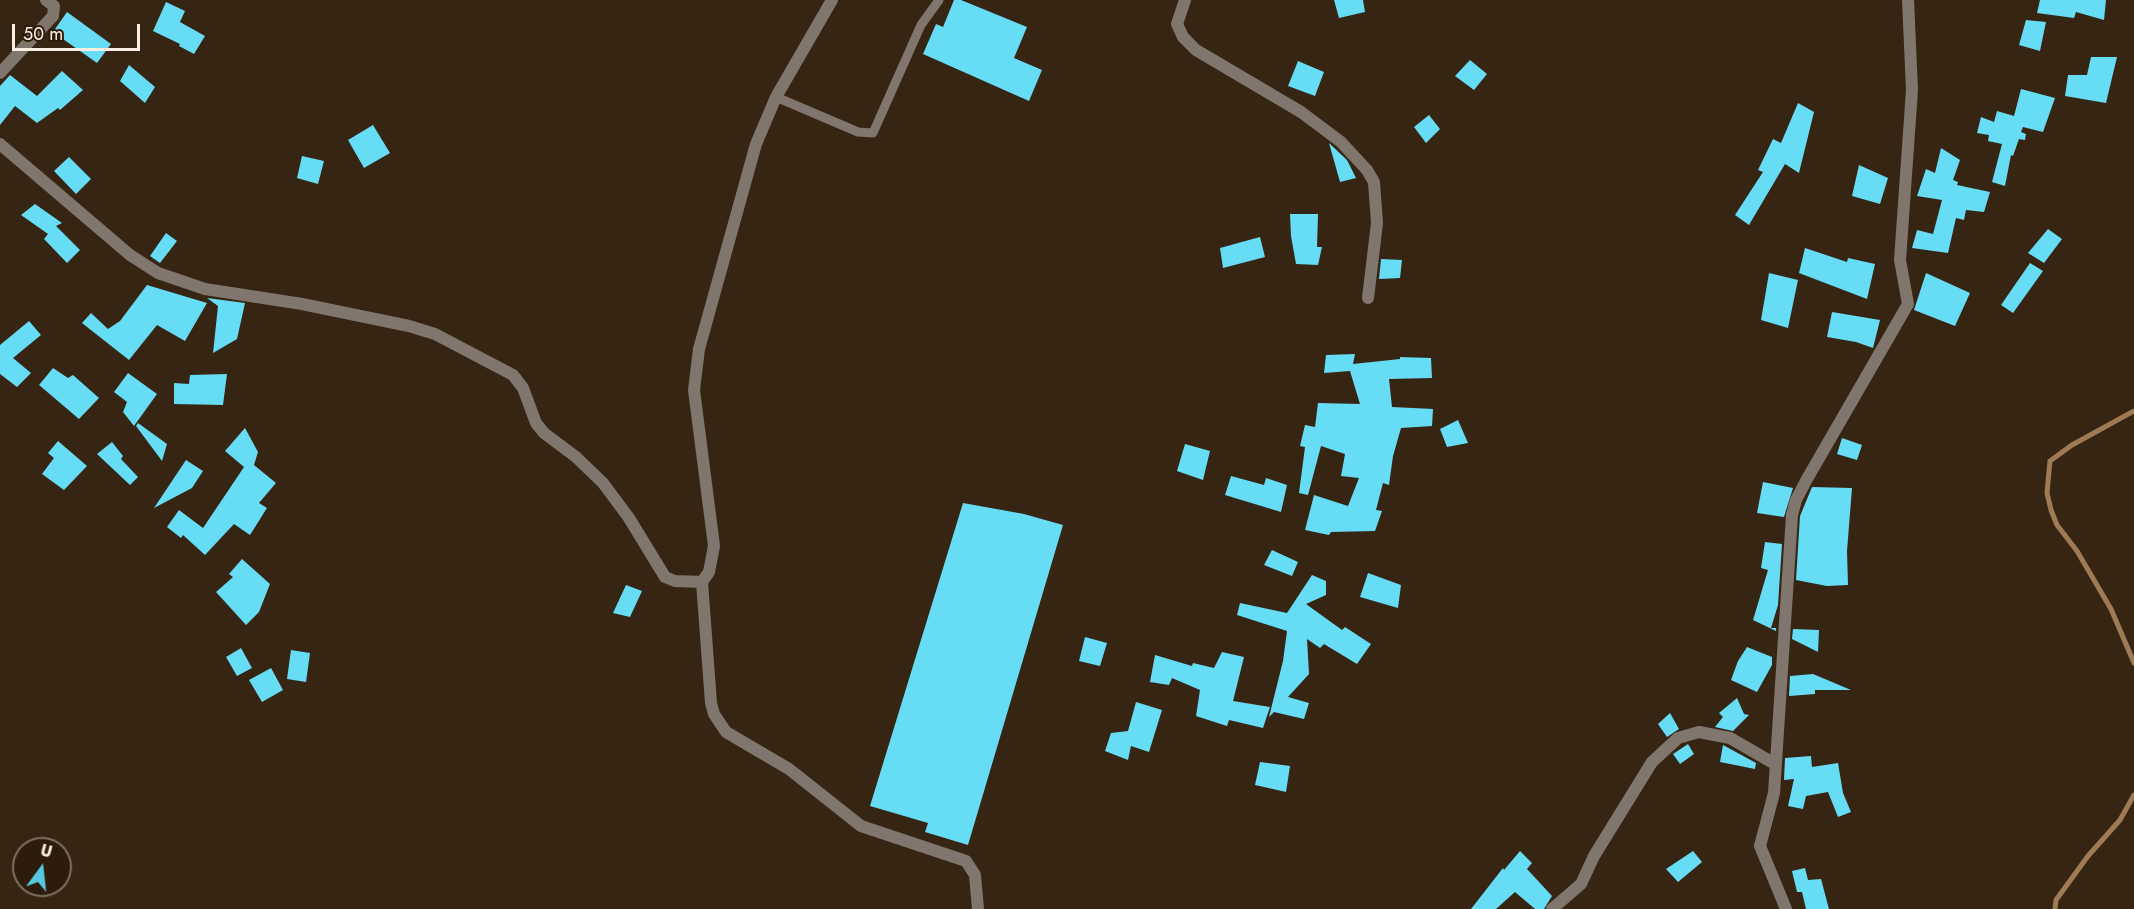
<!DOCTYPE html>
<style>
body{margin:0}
#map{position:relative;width:2134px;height:909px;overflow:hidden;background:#372514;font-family:Jost,sans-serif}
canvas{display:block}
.north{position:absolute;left:12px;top:837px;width:60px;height:60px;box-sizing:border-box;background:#2d1c0b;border:2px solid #7f7061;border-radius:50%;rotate:15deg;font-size:16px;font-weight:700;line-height:24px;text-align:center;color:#faeee3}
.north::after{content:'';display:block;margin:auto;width:21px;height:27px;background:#56c9e1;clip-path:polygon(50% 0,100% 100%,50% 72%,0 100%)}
.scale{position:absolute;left:12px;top:24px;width:128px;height:27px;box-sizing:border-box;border:3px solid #faeee3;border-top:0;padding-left:8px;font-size:18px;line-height:21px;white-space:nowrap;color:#faeee3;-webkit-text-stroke:4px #2d1c0b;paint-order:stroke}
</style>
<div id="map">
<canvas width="2134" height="909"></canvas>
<div class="north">U</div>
<div class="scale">50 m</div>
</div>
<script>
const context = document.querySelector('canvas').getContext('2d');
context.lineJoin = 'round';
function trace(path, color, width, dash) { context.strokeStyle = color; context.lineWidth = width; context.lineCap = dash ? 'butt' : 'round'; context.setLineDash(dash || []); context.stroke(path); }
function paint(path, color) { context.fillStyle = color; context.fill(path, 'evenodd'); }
const stream = new Path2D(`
 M2134 411 2072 445 2050 461 2047 493 2051 510 2057 525 2077 551 2111 609 2134 663
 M2055 909 2056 900 2088 856 2120 820 2134 795`);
const building = new Path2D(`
 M954 0H961L1027 27 1014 58 1042 70 1029 101 923 54 936 24 943 27Z
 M1334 0H1363L1365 12 1339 18Z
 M2040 0H2106L2104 20 2076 12 2074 18 2037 13Z
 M166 2 185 11 180 22 205 36 194 54 179 46 180 44 153 31Z
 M67 12 111 44 97 63 53 32Z
 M2026 20 2046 22 2040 51 2019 45Z
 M2091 57H2117L2106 103 2065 96 2068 75H2087Z
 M1470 60 1487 74 1474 90 1455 76Z
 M1298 61 1324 72 1315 96 1288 86Z
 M129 65 155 87 145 103 120 81Z
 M62 71 83 90 60 110 58 108 37 123 15 106 0 125V86L10 75 37 96Z
 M2021 89 2055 98 2043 132 2023 127 2021 132 2026 134 2025 140 2019 139 2013 156 2011 155 2005 186 1992 182 2002 144 1988 141 1989 135 1977 133 1981 117 1994 122 1997 111 2014 116Z
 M1798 103 1814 112 1799 173 1785 164 1749 225 1735 215 1763 172 1758 170 1773 139 1781 143Z
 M1429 115 1440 129 1426 143 1414 127Z
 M373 125 390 153 364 168 348 140Z
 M1329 143 1347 160 1356 178 1340 182Z
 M1941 148 1960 160 1953 180 1958 182 1957 185 1990 192 1984 212 1966 210 1964 220 1956 218 1948 253 1912 248 1917 230 1933 234 1942 200 1917 196 1926 169 1935 173Z
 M302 156 324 161 318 184 297 178Z
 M69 157 91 179 76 194 54 171Z
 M1859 165 1888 178 1880 204 1852 196Z
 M35 204 62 223 56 226 80 250 67 263 44 239 48 234 21 215Z
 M1290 214H1318L1317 247H1322L1318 265 1296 264 1291 236Z
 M2048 229 2062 239 2044 263 2028 253Z
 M166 233 177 241 160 263 150 256Z
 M1260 237 1265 257 1223 268 1220 248Z
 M1805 248 1847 262 1848 258 1875 264 1867 299 1799 273Z
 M1381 259 1402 260 1400 278 1379 279Z
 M2030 263 2043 271 2013 313 2001 305Z
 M1769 273 1798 280 1788 328 1761 320Z
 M1926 273 1970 293 1955 326 1914 310Z
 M147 285 207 303 185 341 157 325 129 360 82 323 91 313 108 329 120 321Z
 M207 298 245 303 237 339 213 353 218 306Z
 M1832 312 1880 320 1873 348 1856 342 1827 337Z
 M29 321 41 335 13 358 31 373 17 387 0 374V345Z
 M1355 354 1353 364 1400 359V357L1431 358 1432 378 1389 379 1392 407 1433 409 1432 426 1401 428 1393 456 1389 485 1383 483 1376 510 1382 511 1375 531 1331 532 1329 535 1305 530 1314 495 1348 506 1359 478 1341 476 1345 454 1321 446 1308 495 1299 493 1305 447 1300 446 1305 425 1315 427 1318 403 1360 404 1350 371 1324 373 1326 355Z
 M53 368 68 378 73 375 99 398 79 419 39 385Z
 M128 373 157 394 134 426 123 412 127 402 114 392Z
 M227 374 223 405 174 404V383L189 384 190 375Z
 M1458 420 1468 443 1447 447 1440 429Z
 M138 423 167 444 162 461 136 426Z
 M245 428 258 452 254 465 276 483 259 503 267 508 250 535 234 524 205 555 183 535 181 538 167 527 179 510 203 528 244 467 225 451Z
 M1842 438 1862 445 1857 460 1837 454Z
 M58 441 87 466 64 490 42 474 54 458 48 453Z
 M112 442 123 456 121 459 138 477 130 485 97 454Z
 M1185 444 1210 451 1203 480 1177 471Z
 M186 460 203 471 192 488 154 508Z
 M1231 476 1264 485 1266 478 1287 485 1281 512 1225 495Z
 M1763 482 1793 488 1784 517 1757 513Z
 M1812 487 1852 488 1847 551 1848 585 1827 586 1796 580 1800 516Z
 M963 503 1024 514 1063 525 968 845 925 832 928 823 870 806Z
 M1765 542 1782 544 1778 605 1771 628H1776V631L1753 620 1768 570 1761 568Z
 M1272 550 1298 562 1292 576 1264 565Z
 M242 559 270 584 259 612 246 625 216 592 233 577 229 574Z
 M1368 573 1401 585 1398 608 1360 597Z
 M1312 575 1326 581V595L1306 604 1342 630 1345 627 1371 644 1357 664 1324 644 1320 648 1307 639 1309 674 1288 697 1309 703 1304 719 1274 712 1269 717 1283 661 1287 631 1237 615 1240 603 1287 613Z
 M626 585 642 591 630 617 613 613Z
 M1793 629 1819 630 1818 652 1792 639Z
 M1085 637 1107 643 1100 666 1079 661Z
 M1747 647 1772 657V665L1757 692 1731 680 1738 661Z
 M241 648 252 668 237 676 226 657Z
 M291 650 310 653 306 682 287 679Z
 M1222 652 1244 657 1233 701 1270 707 1263 728 1229 720 1227 726 1196 716 1200 690 1172 678 1169 685 1150 682 1155 655 1192 666 1193 663 1214 668Z
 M271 668 283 690 262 702 249 680Z
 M1813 674 1851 690H1815V694L1789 696 1790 676Z
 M1737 698 1744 714 1749 715 1733 731 1715 727 1723 717 1719 713Z
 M1136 702 1162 710 1149 752 1131 746 1128 760 1105 751 1111 733 1128 731Z
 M1670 713 1679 729 1667 737 1658 724Z
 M1688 744 1694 754 1680 764 1673 754Z
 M1723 745 1756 763 1755 769 1720 762Z
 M1811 756 1812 767 1838 763 1843 793 1851 812 1838 817 1828 792 1806 796 1803 809 1788 806 1794 779 1784 780 1785 758Z
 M1260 762 1290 766 1286 792 1255 785Z
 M1520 851 1532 863 1527 869 1552 896 1544 909H1535L1515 892 1496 909H1471L1503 868 1504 870Z
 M1693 851 1702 862 1678 882 1666 869Z
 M1805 868 1808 880 1821 879 1829 909H1806L1802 892H1797L1792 871Z`);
const lane = new Path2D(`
 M776 97 858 132 873 133 921 25 939 0`);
const street = new Path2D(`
 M1185 0 1177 24 1183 37 1196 50 1301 112 1341 142 1367 170 1374 182 1377 223 1368 298
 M0 73 53 16 54 6 46 0
 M0 144 130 255 158 273 205 289 302 304 409 326 435 334 513 375 523 388 536 423 544 433 576 457 603 483 629 518 665 577 675 581 702 582 709 572 714 546 694 390 699 349 756 144 776 97 832 0
 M702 582 711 703 714 714 726 732 789 769 861 826 966 861 975 875 978 909
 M1552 909 1581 884 1594 856 1652 762 1678 738 1699 732 1730 738 1775 764
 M1786 909 1760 846 1774 793 1792 515 1796 500 1807 479 1908 304 1900 260 1912 90 1908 0`);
trace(stream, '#9f7b55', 5);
paint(building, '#66dcf5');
trace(lane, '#80766e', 9);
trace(street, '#80766e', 12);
</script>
